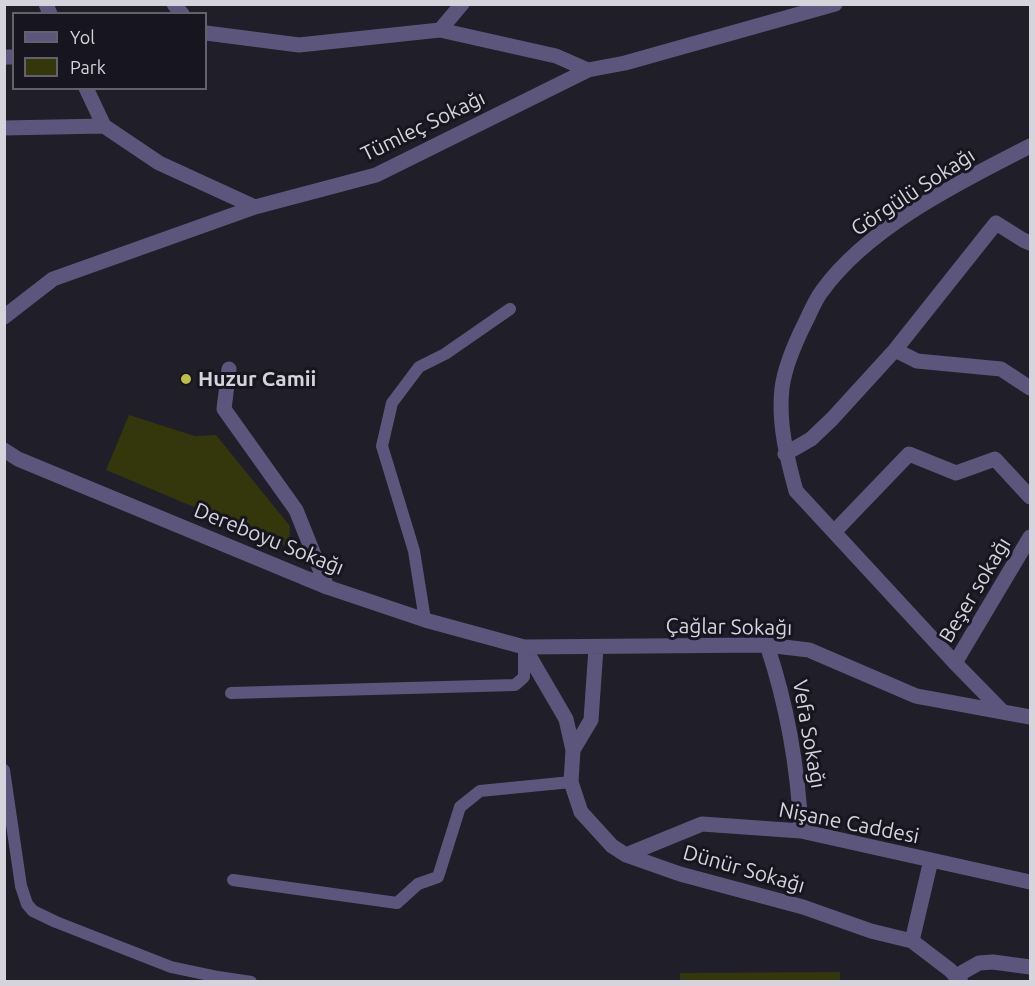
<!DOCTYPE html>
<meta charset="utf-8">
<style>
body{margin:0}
#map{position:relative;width:1035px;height:986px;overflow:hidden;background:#201e29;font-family:Ubuntu,sans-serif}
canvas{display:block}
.frame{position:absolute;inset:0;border:6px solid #d5d4dc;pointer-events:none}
.legend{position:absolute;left:12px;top:12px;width:195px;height:78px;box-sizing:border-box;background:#17151f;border:2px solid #63616b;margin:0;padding:8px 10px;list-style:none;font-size:18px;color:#d5d4dc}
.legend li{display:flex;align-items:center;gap:12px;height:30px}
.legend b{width:30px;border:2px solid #63616b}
</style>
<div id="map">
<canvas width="1035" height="986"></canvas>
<div class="frame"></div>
<ul class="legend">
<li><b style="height:8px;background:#5d567c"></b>Yol</li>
<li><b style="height:16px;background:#34360c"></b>Park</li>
</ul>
</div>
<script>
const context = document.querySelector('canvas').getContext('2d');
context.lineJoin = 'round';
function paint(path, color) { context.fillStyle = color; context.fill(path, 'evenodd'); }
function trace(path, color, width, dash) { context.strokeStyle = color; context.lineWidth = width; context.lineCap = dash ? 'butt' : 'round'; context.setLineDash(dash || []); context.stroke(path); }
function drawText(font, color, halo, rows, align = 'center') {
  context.font = font + ' Ubuntu,sans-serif'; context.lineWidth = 6; context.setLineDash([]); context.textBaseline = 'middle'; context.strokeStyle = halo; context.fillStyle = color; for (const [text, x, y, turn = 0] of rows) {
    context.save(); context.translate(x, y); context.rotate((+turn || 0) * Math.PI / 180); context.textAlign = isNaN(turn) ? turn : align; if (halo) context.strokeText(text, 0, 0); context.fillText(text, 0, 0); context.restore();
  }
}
const green = new Path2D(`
 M129 415 195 436 216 435 290 526 289 547 106 470Z
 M840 972V981H680V973Z`);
const lane = new Path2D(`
 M425 620 414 551 382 446 392 403 419 367 445 354 510 309
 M231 693 515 685 524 677V647
 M4 770 21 886 27 904 33 911 56 922 171 967 218 977 251 982
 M233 880 397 903 418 884 438 877 460 807 480 791 571 782`);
const street = new Path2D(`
 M46 4 50 14
 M174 4 182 14
 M440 30 462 4
 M206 33 299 45 440 30 556 56 588 70
 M4 57H14
 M86 88 104 126
 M4 128 104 126 159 163 255 207
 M4 317 53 279 255 207 376 175 588 70 625 63 835 4
 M895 350 917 361 1001 369 1030 388
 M229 369 224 409 296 510 327 587
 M4 450 18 459 327 587 425 620 524 647 767 645 809 650 916 696 1030 717
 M785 454 811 439 832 419 895 350 996 223 1023 240 1030 243
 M834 532 909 454 956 473 995 459 1030 497
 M767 645C787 705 798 768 801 831
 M524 647 566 719 573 750 571 782 581 812 612 846 626 855 680 874 803 907 871 931 912 941 950 970 961 982
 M955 663 1030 537
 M1003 712 955 663 796 491C787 458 778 423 782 388 785 366 795 343 805 323 810 313 815 300 822 291 869 226 960 182 1030 146
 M573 750 591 720 596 648
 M626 855 702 824 801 831 1030 882
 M912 941 931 860
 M956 976 979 963 993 962 1030 967`);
const markers = [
 [186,379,6,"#bbc045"]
];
const streetNames = [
 ["Tümleç Sokağı",423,126,-26],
 ["Görgülü Sokağı",913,192,-33],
 ["Dereboyu Sokağı",269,539,22],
 ["Beşer sokağı",975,590,-59],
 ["Çağlar Sokağı",729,627,1],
 ["Vefa Sokağı",809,734,80],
 ["Nişane Caddesi",849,823,11],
 ["Dünür Sokağı",744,869,16]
];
const poiNames = [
 ["Huzur Camii",198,379]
];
paint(green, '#34360c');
trace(lane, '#5d567c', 12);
trace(street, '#5d567c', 15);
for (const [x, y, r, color] of markers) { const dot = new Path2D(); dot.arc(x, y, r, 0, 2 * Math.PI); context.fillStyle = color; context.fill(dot); trace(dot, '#17151f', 2); }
drawText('21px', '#d5d4dc', '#17151f', streetNames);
drawText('bold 21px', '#d5d4dc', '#17151f', poiNames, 'left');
</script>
